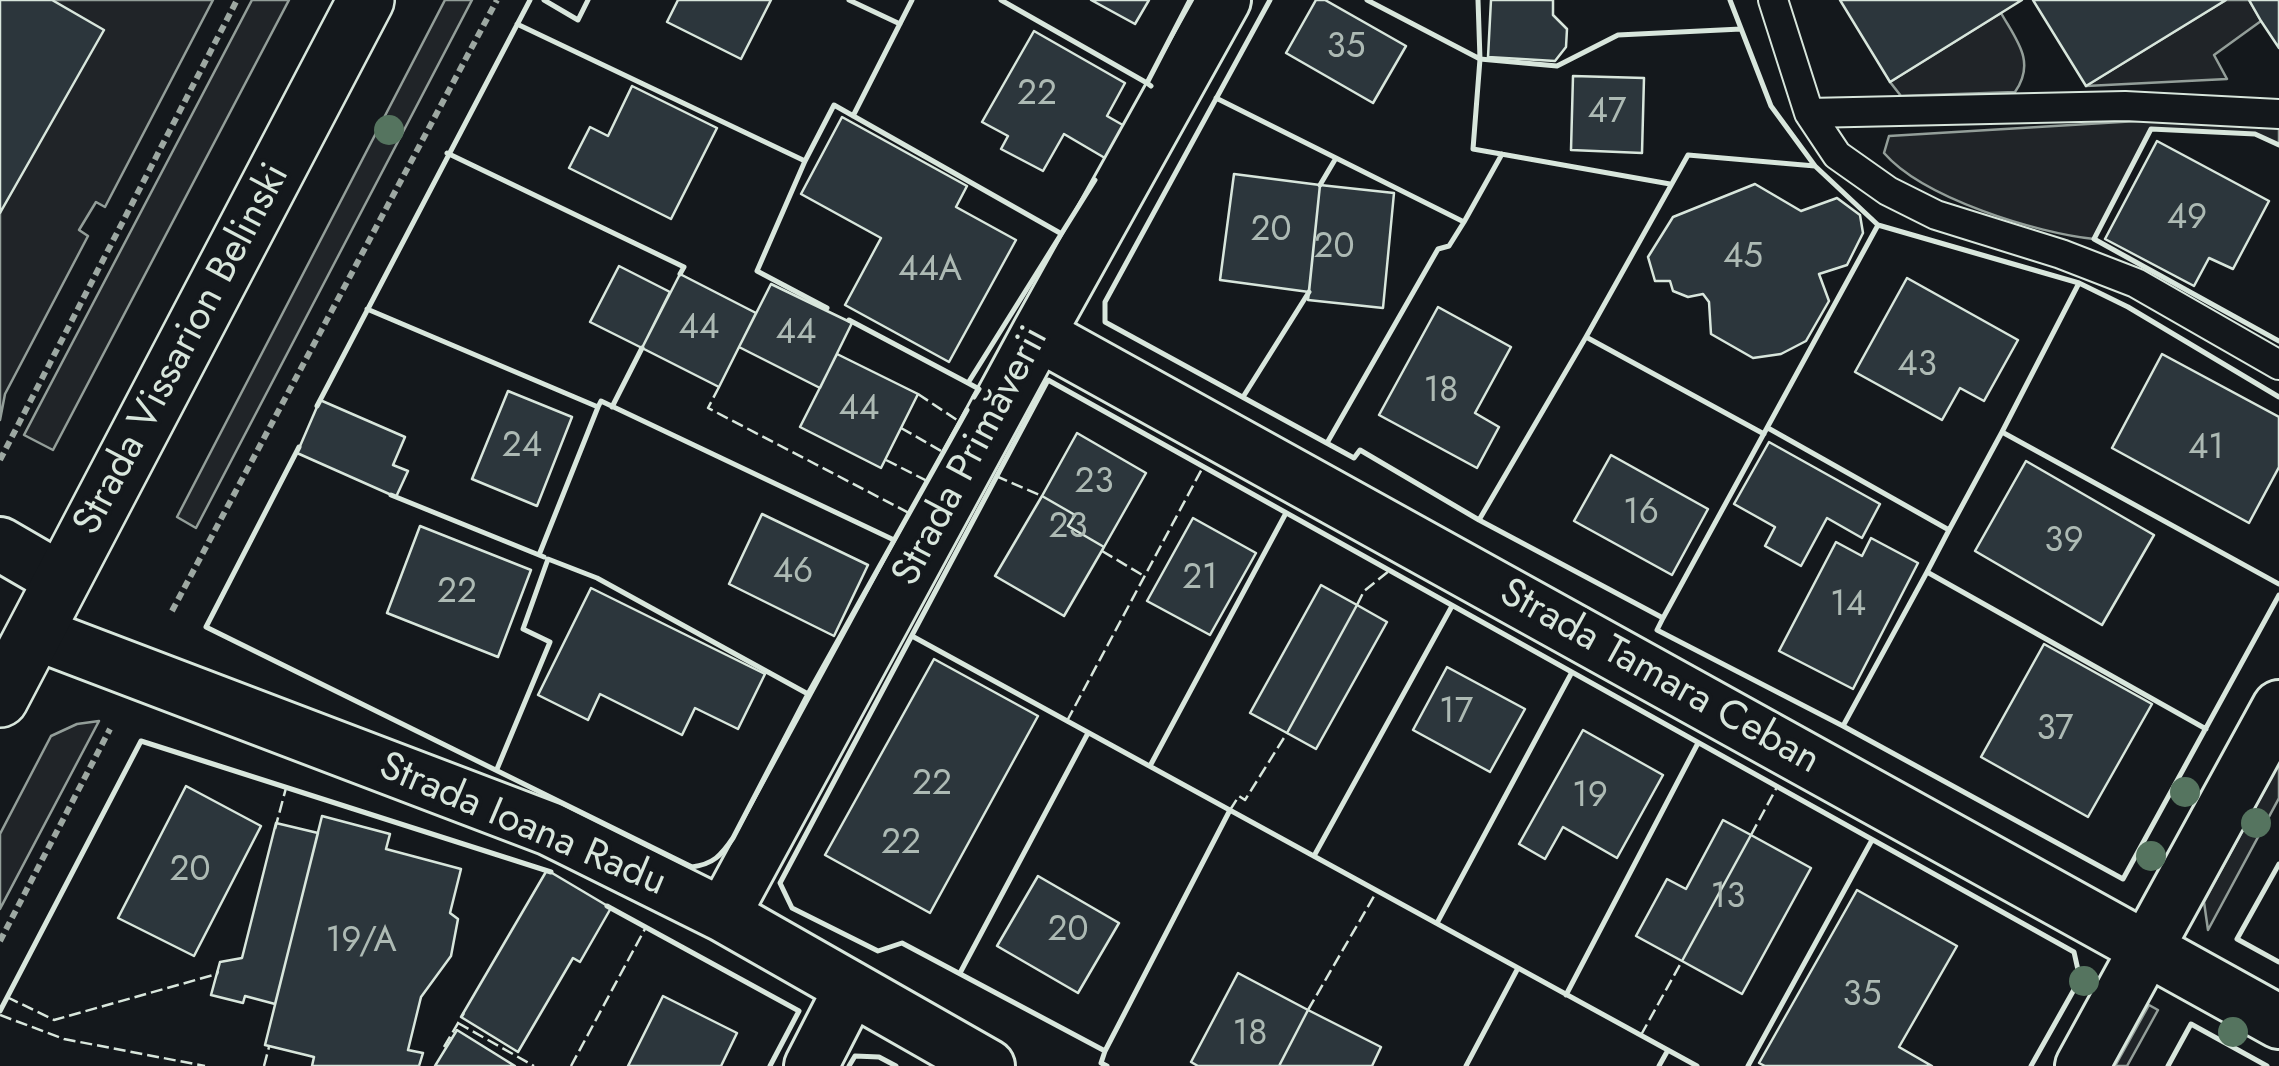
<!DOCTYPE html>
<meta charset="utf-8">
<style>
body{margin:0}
canvas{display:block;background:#14181c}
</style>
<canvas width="2279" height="1066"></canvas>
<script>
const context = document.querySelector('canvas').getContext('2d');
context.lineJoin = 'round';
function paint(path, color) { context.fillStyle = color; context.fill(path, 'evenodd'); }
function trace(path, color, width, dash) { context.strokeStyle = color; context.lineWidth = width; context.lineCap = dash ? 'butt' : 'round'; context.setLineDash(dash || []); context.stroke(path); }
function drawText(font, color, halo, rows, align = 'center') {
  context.font = font + ' Jost,sans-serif'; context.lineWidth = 8; context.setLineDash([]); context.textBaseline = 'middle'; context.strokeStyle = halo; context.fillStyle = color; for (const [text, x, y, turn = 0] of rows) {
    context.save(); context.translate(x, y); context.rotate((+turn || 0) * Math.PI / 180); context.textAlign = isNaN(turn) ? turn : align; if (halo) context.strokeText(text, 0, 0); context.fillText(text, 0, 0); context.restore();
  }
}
const green = new Path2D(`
 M52 0H213L105 207 96 202 79 230 88 236 5 394 0 420V213Z
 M252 0H289L53 450 24 435Z
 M445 0H472L196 528 177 517Z
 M2226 0H2249L2261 21 2214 55 2227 79 2086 86Z
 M2001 13C2017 41 2036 62 2015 92L1901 96 1890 82Z
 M2154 120 2279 127V145L2255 134 2151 129 2094 239C2036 233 1923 198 1884 153L1889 136Z
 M99 721 0 909V834L51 736 77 724Z
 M2279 763V798L2208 930 2204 902Z
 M2149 1005 2158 1010 2127 1066H2115Z`);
const building = new Path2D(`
 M0 0H52L104 30 0 213Z
 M678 0H771L741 59 667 22Z
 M1091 0H1149L1135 24Z
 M1316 0H1325L1406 46 1373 103 1286 53Z
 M1491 0H1553V15L1567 29 1566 47 1555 61 1488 57Z
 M1840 0H2022L1890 82Z
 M2033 0H2226L2086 86Z
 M2249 0H2279V48L2261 21Z
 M1034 31 1125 83 1107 116 1128 128 1110 161 1064 134 1043 171 1001 149 1008 136 982 122Z
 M1573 76 1644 78 1642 153 1571 150Z
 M632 86 717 128 671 219 569 168 590 127 608 136Z
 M842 117 967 186 956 207 1016 240 949 362 845 305 881 238 801 194Z
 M2157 141 2269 201 2233 269 2209 258 2194 286 2105 239Z
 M1234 174 1320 185 1309 292 1220 280Z
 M1755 184 1801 211 1837 198 1860 215 1863 233 1847 265 1819 274 1829 301 1806 341 1781 354 1753 358 1711 334 1709 302 1703 294 1688 297 1673 291 1670 281H1655L1648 257 1673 217Z
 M1320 185 1394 193 1383 308 1308 300Z
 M619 266 670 292 642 348 590 322Z
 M680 274 756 313 719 387 642 348Z
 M1907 278 2018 340 1984 401 1960 388 1942 420 1855 372Z
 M771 284 852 323 820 388 739 347Z
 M1438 307 1511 347 1475 413 1499 427 1477 468 1379 415Z
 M837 354 918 394 881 468 800 427Z
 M2162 354 2279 417V467L2249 523 2112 448Z
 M508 391 572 417 537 506 472 479Z
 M320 400 405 437 393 465 408 471 396 497 297 453Z
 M1077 433 1146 473 1104 547 1068 526 1075 515 1042 496Z
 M1769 442 1880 504 1862 538 1827 518 1801 566 1765 546 1775 527 1734 504Z
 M1611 455 1708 509 1672 575 1574 521Z
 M2026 461 2154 535 2102 625 1975 551Z
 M1042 496 1075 515 1068 526 1104 547 1064 616 995 576Z
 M762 514 868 565 834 636 729 584Z
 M1193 518 1256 553 1210 635 1147 601Z
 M420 526 531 570 498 657 387 613Z
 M1871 538 1918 563 1853 689 1779 651 1836 542 1862 556Z
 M1321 585 1357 605 1287 733 1250 713Z
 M591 588 765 674 738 729 695 708 682 735 600 694 588 720 538 695Z
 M1357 605 1387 622 1316 749 1287 733Z
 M2044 644 2152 704 2088 817 1981 757Z
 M934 659 1038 716 930 913 825 855Z
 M1447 667 1525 709 1490 772 1413 730Z
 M1583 730 1663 775 1617 858 1563 827 1545 859 1519 844Z
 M186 786 261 826 194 956 118 918Z
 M322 816 390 834 386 849 461 869 450 913 458 919 451 956 421 997 408 1050 423 1053 419 1066H312L314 1057 265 1045Z
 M1723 820 1751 835 1682 961 1636 936 1667 879 1686 889Z
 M276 823 318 833 275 1004 245 996 243 1003 211 995 220 962 242 958Z
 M1751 835 1811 868 1742 994 1682 961Z
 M547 870 611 908 580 962 573 958 518 1052 461 1017Z
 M1038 876 1119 923 1078 993 997 946Z
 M1857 890 1957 946 1899 1047 1932 1066H1765L1759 1063Z
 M1238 973 1308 1010 1279 1066H1198L1191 1062Z
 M663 996 737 1033 721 1066H628Z
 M1308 1010 1381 1047 1372 1066H1279Z
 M457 1030 515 1066H435Z`);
const path = new Path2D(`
 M0 460 237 0
 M172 611 497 0
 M0 941 110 729`);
const lane = new Path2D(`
 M1773 0 1809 113 1837 155 1888 191 1936 215 2061 254 2136 283 2279 365
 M1809 113 2125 106 2279 114`);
const street = new Path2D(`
 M1038 334 2279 1022
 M0 544 62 580
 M35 633 550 829 723 915 988 1066
 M723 915 1038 334 1224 0
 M811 1066 851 988
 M2082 1066 2279 707`);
const secondary = new Path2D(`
 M0 699 366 0`);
const fence = new Path2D(`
 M719 387 708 408 909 513
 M918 394 960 422
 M901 428 943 452
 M886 460 927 481
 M996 476 1042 496
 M1102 551 1144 576
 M1357 605 1364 591 1389 571
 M1067 721 1203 467
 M1230 810 1239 796 1245 800 1287 733
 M275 829 286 788
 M1751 835 1777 787
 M7 997 54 1020 217 974 218 971
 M1308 1010 1377 891
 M0 1015 64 1039 205 1066
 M458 1023 534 1066
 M1641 1035 1682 961
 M444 1047 464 1013
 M264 1066 269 1047
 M571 1066 646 927`);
const wall = new Path2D(`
 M544 0 578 20 588 0
 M849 0 900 24
 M1001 0 1147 83
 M1270 0 1105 302V322L1354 458 1360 450 1479 520 1663 618 1657 630 1843 726 2123 879 2279 595
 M1367 0 1480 59 1473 149 1670 184
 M1478 0 1480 59 1557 66 1618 35 1741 29
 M1730 0 1771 106 1815 166 1878 225 2079 283 2128 307 2279 397
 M517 24 805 161
 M1151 86 1147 83 1190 0
 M1216 98 1464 222 1502 154
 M853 116 912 0
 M2279 145 2255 134 2151 129 2094 239 2279 341
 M447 153 684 267 680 274
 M1320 185 1336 158
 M827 308 757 271 805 161 834 105 1060 233
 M367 309 598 407 539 555
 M849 320 968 383
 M1586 337 1688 155 1815 166
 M974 397 979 389 968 383 1095 180
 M1243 397 1309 292
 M317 406 530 0
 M598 407 601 401 894 540
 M612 407 642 348
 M1768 428 1949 530 1927 572 2206 729
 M2002 432 2079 283
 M1327 443 1438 249 1449 246 1464 222
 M299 447 206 627 692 867C713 864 721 856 733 838L808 694 967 410
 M391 495 544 557
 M1479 520 1586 337 1764 434
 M1949 530 2002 432 2279 584
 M1663 618 1878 225
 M912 636 1697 1066
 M1843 726 1927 572
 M1150 766 1286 513
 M497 769 550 642 523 629 548 559 597 578 808 694
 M1314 856 1452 606
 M2279 864 2237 939 2279 962
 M607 906 799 1011 770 1066
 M1437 923 1572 672
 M960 973 1088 733
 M1566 995 1698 743
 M0 1011 141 741 551 872
 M1105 1051 1230 810
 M849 1066 855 1056 879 1057 896 1066
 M1107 1066 1101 1063 1105 1051 902 943 878 951 792 908 780 883 1048 380 2074 952 2080 979 2031 1066
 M1466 1066 1518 968
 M1659 1066 1668 1050
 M1748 1066 1872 840
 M2168 1066 2191 1024 2267 1066`);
const trees = [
 [389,130],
 [2185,792],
 [2256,823],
 [2151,856],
 [2084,981],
 [2233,1032]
];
const numberNames = [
 ["35",1346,49],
 ["22",1037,96],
 ["47",1607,114],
 ["49",2187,220],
 ["20",1271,232],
 ["20",1334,249],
 ["45",1743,259],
 ["44A",930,272],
 ["44",699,330],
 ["44",796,335],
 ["43",1917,367],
 ["18",1441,393],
 ["44",859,411],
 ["24",522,448],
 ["41",2206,450],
 ["23",1094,484],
 ["16",1641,515],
 ["23",1068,529],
 ["39",2064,543],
 ["46",793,574],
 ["21",1200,580],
 ["22",457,594],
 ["14",1848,607],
 ["17",1456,714],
 ["37",2055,731],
 ["22",932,786],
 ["19",1590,798],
 ["22",901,845],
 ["20",190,872],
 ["13",1728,899],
 ["20",1068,932],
 ["19/A",361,943],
 ["35",1862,997],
 ["18",1250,1036]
];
const streetNames = [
 ["Strada Vissarion Belinski",183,350,-62],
 ["Strada Primăverii",972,457,-62],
 ["Strada Tamara Ceban",1659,678,29],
 ["Strada Ioana Radu",522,826,23]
];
paint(green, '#202428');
trace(green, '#939e99', 2.5);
paint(building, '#2c363c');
trace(building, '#d8e6dc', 2.5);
trace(lane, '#d8e6dc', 32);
trace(street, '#d8e6dc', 58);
trace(secondary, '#d8e6dc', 60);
trace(path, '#9da8a2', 6, [8, 5]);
trace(lane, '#14181c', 28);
trace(street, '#14181c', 52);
trace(secondary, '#14181c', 55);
trace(fence, '#d8e6dc', 2.5, [12, 5]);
trace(wall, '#d8e6dc', 5);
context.fillStyle = '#55745f';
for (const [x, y] of trees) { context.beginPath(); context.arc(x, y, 15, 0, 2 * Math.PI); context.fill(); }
drawText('35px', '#adbab4', null, numberNames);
drawText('40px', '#d8e6dc', '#14181c', streetNames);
</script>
